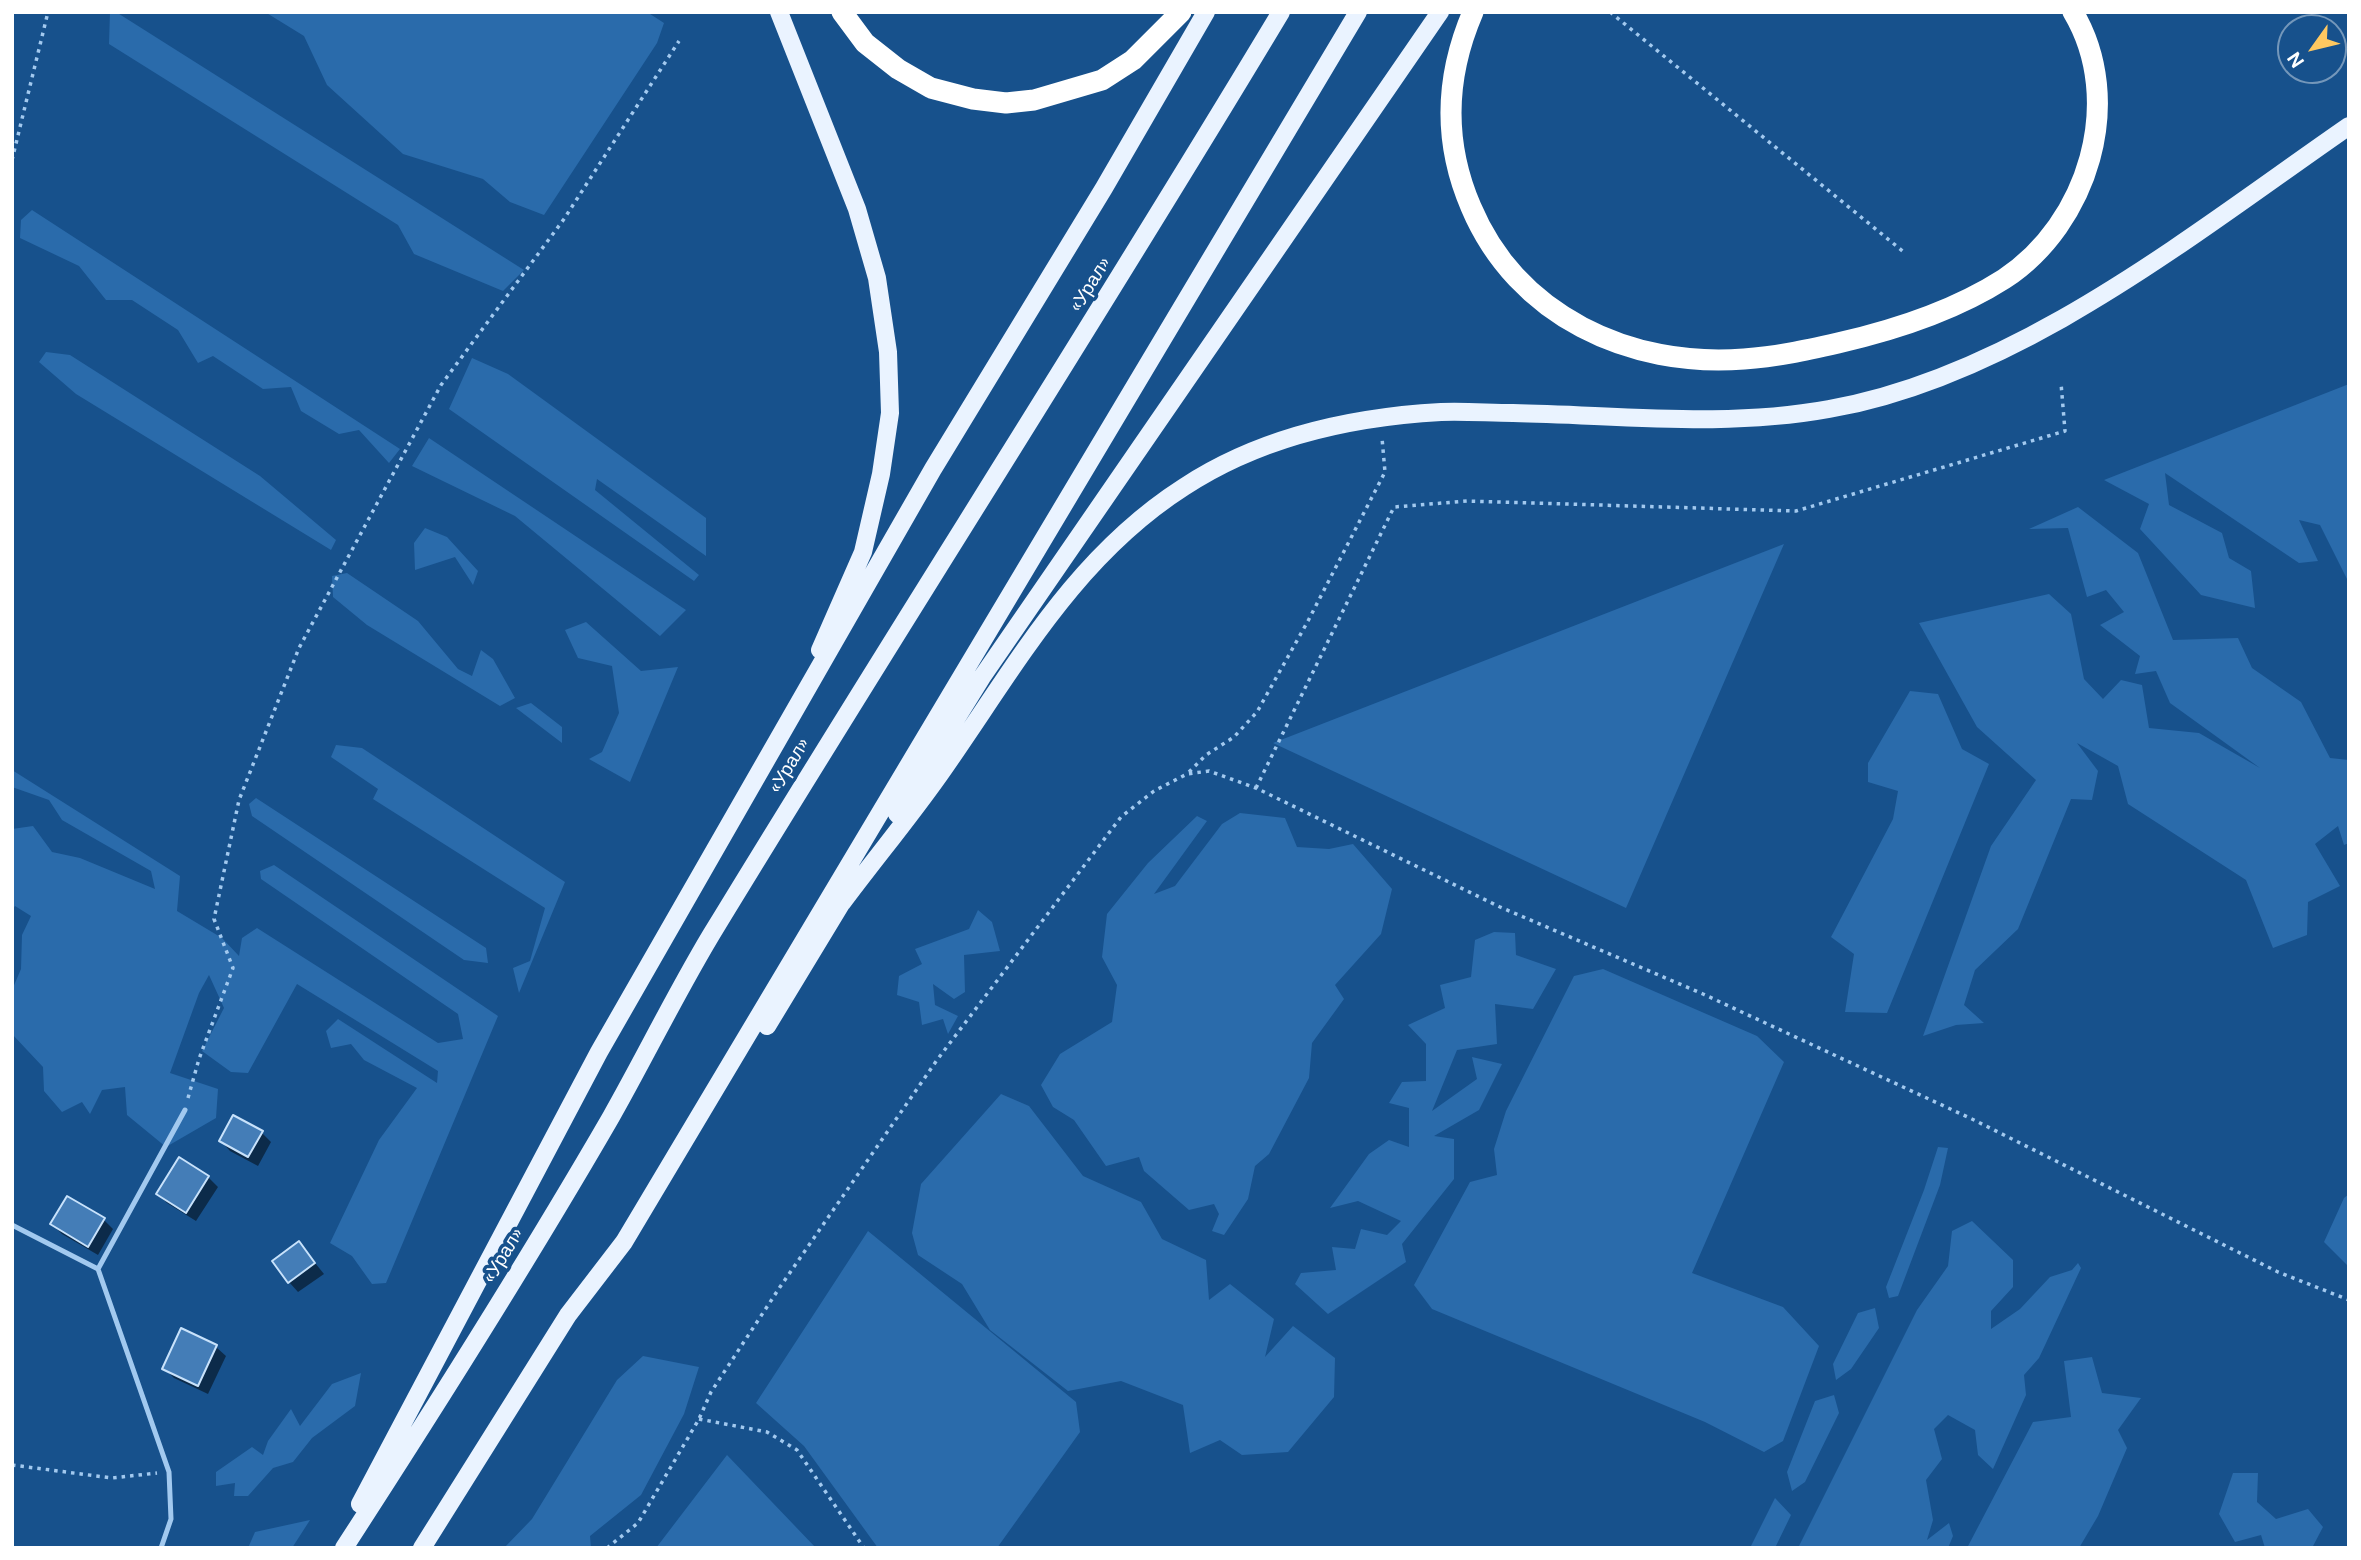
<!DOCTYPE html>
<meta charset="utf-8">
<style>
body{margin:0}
#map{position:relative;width:2361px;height:1560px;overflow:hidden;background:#17518c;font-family:"DM Sans",sans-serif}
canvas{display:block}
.frame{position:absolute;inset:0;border:14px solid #fff;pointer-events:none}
.north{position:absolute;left:2277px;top:14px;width:70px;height:70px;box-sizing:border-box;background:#17518c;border:2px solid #7497ba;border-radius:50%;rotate:236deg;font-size:19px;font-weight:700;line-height:28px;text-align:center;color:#fff}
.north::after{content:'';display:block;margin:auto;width:24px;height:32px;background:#ffc860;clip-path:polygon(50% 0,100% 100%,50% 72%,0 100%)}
</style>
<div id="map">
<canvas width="2361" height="1560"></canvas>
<div class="frame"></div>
<div class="north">N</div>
</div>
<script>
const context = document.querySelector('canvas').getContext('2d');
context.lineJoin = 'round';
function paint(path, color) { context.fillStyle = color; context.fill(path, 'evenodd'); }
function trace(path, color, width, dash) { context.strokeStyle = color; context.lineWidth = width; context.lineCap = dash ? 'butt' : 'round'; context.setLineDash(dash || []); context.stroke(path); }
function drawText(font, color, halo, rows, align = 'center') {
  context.font = font + ' "DM Sans",sans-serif'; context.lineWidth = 7; context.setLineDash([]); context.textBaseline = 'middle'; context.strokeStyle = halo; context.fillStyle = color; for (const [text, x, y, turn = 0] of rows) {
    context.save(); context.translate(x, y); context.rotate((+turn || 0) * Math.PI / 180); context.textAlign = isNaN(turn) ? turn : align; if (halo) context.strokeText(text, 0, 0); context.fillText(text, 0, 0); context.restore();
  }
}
const green = new Path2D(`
 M110 12H116L524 270 503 291 414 254 398 225 109 44Z
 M265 12H647L664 23 657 43 544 215 510 202 483 179 403 154 327 85 304 36Z
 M32 210 400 449 389 463 359 430 339 434 301 411 291 387 263 389 213 356 198 363 178 330 132 300H106L79 266 20 238 21 220Z
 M46 352 70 355 260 476 336 540 331 550 76 394 39 362Z
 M472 358 508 374 706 518V556L597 479 595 490 699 575 694 581 449 409Z
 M2349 384V583L2320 525 2299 520 2318 561 2299 563 2165 473 2169 505 2222 533 2229 558 2251 571 2255 608 2201 595 2140 529 2149 504 2104 480Z
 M429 438 686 610 660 636 515 516 412 466Z
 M2078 507 2138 553 2173 640 2238 638 2252 668 2301 702 2330 758 2349 760V843L2344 845 2338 826 2315 844 2340 886 2308 902 2307 935 2273 948 2246 880 2128 804 2118 766 2077 743 2098 771 2092 800 2071 799 2018 929 1975 970 1964 1005 1984 1023 1956 1025 1923 1036 1991 846 2036 780 1977 727 1919 623 2049 594 2071 614 2084 679 2103 699 2121 680 2142 685 2149 728 2199 733 2260 768 2170 703 2156 671 2135 674 2140 656 2100 625 2124 612 2106 590 2087 597 2068 528 2029 529Z
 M425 528 447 537 478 571 473 585 455 557 415 570 414 543Z
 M1784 544 1626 908 1273 743Z
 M347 573 418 621 458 669 472 676 481 650 493 659 515 698 500 706 367 625 333 597 332 576Z
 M586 622 641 671 678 667 630 782 589 759 602 752 619 713 612 666 578 658 565 630Z
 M1910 691 1938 694 1962 749 1989 764 1887 1013 1845 1012 1854 954 1831 937 1893 819 1898 791 1868 782V763Z
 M531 703 562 727V743L516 708Z
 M336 745 362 748 565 882 519 993 513 968 530 961 545 908 373 799 378 789 331 757Z
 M12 770 180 876 177 911 222 938 239 956 242 938 257 928 438 1043 463 1039 458 1014 261 879 260 871 274 865 498 1016 386 1283 372 1284 352 1256 330 1243 379 1140 417 1088 364 1060 351 1044 331 1048 326 1031 338 1019 437 1083 438 1071 297 984 248 1073 231 1072 202 1051 224 1008 209 975 199 993 170 1073 218 1089 216 1118 166 1147 127 1115 125 1087 102 1090 90 1114 82 1102 62 1112 44 1091 43 1067 12 1034V990L21 969 22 935 31 916 15 906 12 910V829L33 826 52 852 80 858 155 889 151 871 62 820 49 800 12 787Z
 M256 798 486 948 488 963 464 960 252 816 249 804Z
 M1240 813 1285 818 1297 847 1329 849 1353 844 1392 889 1381 934 1335 985 1344 999 1312 1043 1309 1078 1269 1154 1255 1166 1248 1199 1224 1235 1212 1231 1219 1214 1214 1204 1189 1210 1144 1171 1139 1157 1106 1166 1074 1120 1053 1107 1041 1085 1060 1054 1112 1022 1117 985 1102 957 1107 914 1148 863 1197 816 1207 821 1154 894 1175 886 1222 824Z
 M978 910 992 922 1000 951 964 955 965 992 954 999 933 984 935 1005 958 1016 948 1034 943 1019 922 1025 919 1002 897 995 899 976 922 964 915 949 969 929Z
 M1494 932 1515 933 1516 955 1556 969 1533 1009 1495 1004 1497 1044 1457 1050 1432 1111 1477 1079 1472 1057 1502 1064 1479 1110 1434 1136 1454 1139V1179L1402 1244 1406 1262 1328 1314 1295 1284 1301 1273 1336 1270 1332 1247 1355 1249 1361 1229 1387 1235 1401 1221 1358 1201 1330 1208 1369 1154 1389 1140 1409 1147V1108L1389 1103 1402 1082 1426 1081V1044L1408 1025 1445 1008 1440 985 1471 977 1475 940Z
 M1603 969 1757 1036 1784 1062 1692 1273 1783 1307 1819 1346 1783 1441 1764 1452 1705 1422 1432 1309 1414 1285 1470 1182 1497 1175 1494 1149 1506 1111 1574 976Z
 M1001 1094 1029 1106 1083 1176 1141 1202 1162 1239 1206 1260 1209 1300 1230 1284 1274 1319 1265 1357 1293 1326 1335 1358 1334 1397 1288 1452 1242 1455 1220 1440 1190 1453 1183 1405 1121 1381 1068 1391 990 1330 962 1284 918 1255 912 1233 921 1184Z
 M1938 1147 1948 1148 1940 1185 1898 1296 1889 1298 1886 1287 1924 1190Z
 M2349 1194V1267L2324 1242 2344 1198Z
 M1972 1221 2013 1260V1287L1991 1311V1329L2020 1309 2050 1277 2072 1270 2078 1263 2081 1268 2039 1358 2024 1375 2026 1395 1993 1469 1978 1455 1975 1430 1948 1415 1934 1429 1942 1459 1926 1480 1933 1520 1927 1540 1949 1523 1953 1536 1948 1548H1798L1917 1310 1948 1266 1952 1231Z
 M868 1231 1076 1402 1080 1432 997 1548H878L804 1446 756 1403Z
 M1875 1308 1879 1328 1851 1369 1836 1380 1833 1364 1858 1313Z
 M643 1356 699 1367 684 1414 641 1495 590 1536 591 1548H504L532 1519 617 1380Z
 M2092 1357 2102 1393 2141 1398 2118 1430 2127 1448 2098 1516 2079 1548H1967L2033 1422 2071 1417 2064 1361Z
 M361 1373 355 1406 312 1438 293 1462 273 1468 248 1496H234L235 1483 216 1486V1472L252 1447 263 1455 268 1441 291 1409 300 1426 332 1384Z
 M1834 1395 1839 1413 1805 1482 1792 1491 1787 1472 1815 1401Z
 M727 1455 816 1548H656Z
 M2233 1473H2258L2257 1502 2276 1519 2308 1509 2323 1527 2312 1548H2265L2261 1535 2235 1542 2219 1514Z
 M1775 1498 1791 1515 1775 1548H1750Z
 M310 1520 292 1548H248L255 1532Z`);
const shadow = new Path2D(`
 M261 1132 271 1142 258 1166 230 1151 221 1141Z
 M179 1159 208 1177 218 1187 196 1221 167 1203 158 1194Z
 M104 1220 113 1229 98 1255 62 1234 52 1224Z
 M299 1243 324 1274 298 1292 289 1282Z
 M182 1331 216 1347 226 1356 208 1394 174 1378 164 1368Z`);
const building = new Path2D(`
 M233 1115 263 1131 248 1157 219 1141Z
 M179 1157 209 1176 186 1213 156 1194Z
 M67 1196 105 1218 88 1247 50 1224Z
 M299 1241 315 1263 288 1283 272 1261Z
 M181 1328 217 1345 198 1386 162 1369Z`);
const path = new Path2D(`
 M1610 12 1905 253
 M12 160 48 12
 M1189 772 1206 755 1234 737 1257 712 1308 621 1385 472 1382 438
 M1256 788 1394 507 1467 501 1796 511 2065 431 2061 383
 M188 1098 199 1059 233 968 214 919 239 800 299 648 441 385 564 219 679 41
 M699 1419 767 1432 797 1450 864 1548
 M12 1465 112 1478 157 1473
 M607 1548 638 1523 699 1419 711 1392 780 1287 937 1060 1121 817 1154 791 1187 774 1209 771 1256 788 1500 907 1703 994 1974 1120 2278 1272 2349 1300`);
const lane = new Path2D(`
 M12 1225 98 1269 169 1472 171 1519 161 1548
 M98 1269 185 1110`);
const primary = new Path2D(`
 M779 12 857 209 877 278 888 352 890 413 881 474 863 552 820 650
 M897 814 982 677 1440 12
 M842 903C874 860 909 818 940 774 1014 669 1073 558 1184 487 1260 437 1351 417 1441 412 1465 411 1490 413 1513 413 1619 415 1725 428 1829 409 2018 376 2194 233 2349 126
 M767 1026 847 894
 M360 1504 599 1052 933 469 1104 188 1206 12
 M344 1548C436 1406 526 1264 611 1117 645 1057 675 995 711 935 899 626 1095 322 1281 12
 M422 1548 568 1315 624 1242 1358 12`);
const highway = new Path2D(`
 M842 12 865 43 898 69 931 88 973 99 1006 103 1034 100 1102 80 1133 60 1181 12
 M1473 12C1445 77 1443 142 1471 207 1517 316 1630 368 1744 359 1776 357 1807 350 1838 343 1895 330 1954 311 2004 279 2088 224 2126 101 2073 12`);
const streetNames = [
 ["«Урал»",1091,285,-58],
 ["«Урал»",790,766,-59],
 ["«Урал»",504,1256,-59]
];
paint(green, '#2a6bab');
paint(shadow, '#0007');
paint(building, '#447db7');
trace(building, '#c8e2fb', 2);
trace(path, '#a2c9ef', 3.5, [3.5, 5]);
trace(lane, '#a2c9ef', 5);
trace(primary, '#eaf3ff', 18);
trace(highway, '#fff', 21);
drawText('19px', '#fff', '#17518c', streetNames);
</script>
